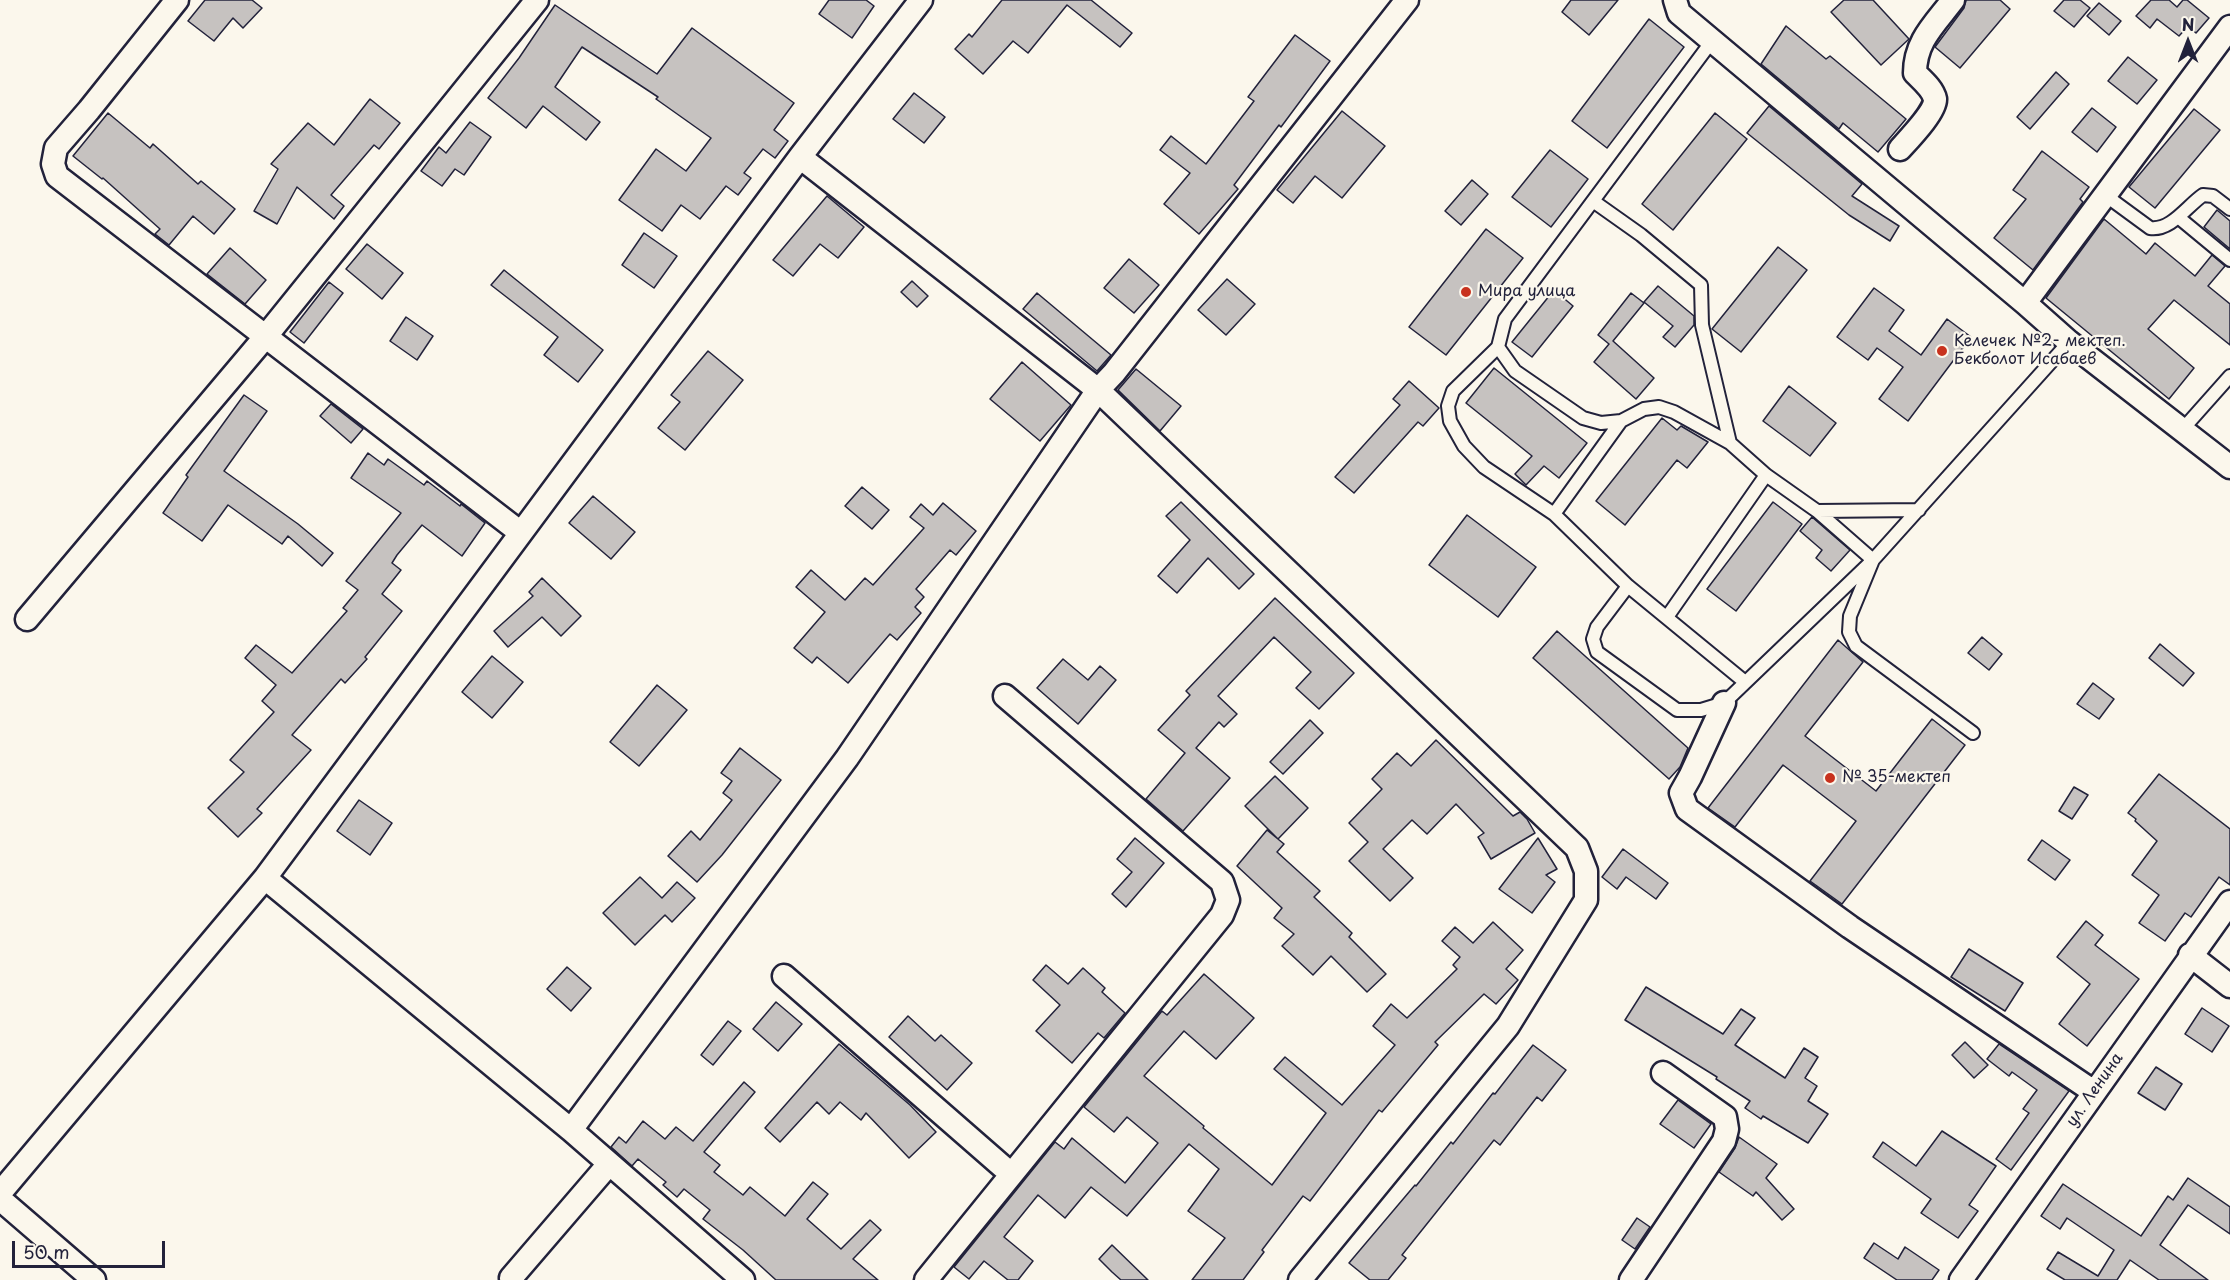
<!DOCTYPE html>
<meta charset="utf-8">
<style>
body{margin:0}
#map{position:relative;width:2230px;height:1280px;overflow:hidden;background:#fbf7ec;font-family:"Playpen Sans",sans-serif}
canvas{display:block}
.north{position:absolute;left:2158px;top:12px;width:60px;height:60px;-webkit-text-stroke:4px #fbf7ec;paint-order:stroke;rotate:0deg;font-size:16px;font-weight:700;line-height:24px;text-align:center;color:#22223b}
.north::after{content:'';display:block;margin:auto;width:21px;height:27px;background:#22223b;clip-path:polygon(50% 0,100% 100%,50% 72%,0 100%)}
.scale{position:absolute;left:12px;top:1241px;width:153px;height:27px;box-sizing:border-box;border:3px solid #22223b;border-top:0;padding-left:8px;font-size:18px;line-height:21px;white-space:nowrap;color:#22223b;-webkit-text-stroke:4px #fbf7ec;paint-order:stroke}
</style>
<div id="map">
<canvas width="2230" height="1280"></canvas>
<div class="north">N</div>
<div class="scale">50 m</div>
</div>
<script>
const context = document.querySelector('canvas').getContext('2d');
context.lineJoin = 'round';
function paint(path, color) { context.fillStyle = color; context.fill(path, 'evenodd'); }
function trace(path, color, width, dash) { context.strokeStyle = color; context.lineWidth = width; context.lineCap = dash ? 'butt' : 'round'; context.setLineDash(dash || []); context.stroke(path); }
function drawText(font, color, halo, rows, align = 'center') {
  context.font = font + ' "Playpen Sans",sans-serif'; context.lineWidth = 4.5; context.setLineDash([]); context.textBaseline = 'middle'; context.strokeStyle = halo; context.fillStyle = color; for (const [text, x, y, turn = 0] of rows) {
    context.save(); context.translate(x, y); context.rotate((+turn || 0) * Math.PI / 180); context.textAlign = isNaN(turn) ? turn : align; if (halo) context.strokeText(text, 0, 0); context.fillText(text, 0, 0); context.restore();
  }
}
const building = new Path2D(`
 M205 0H252L262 8 243 28 233 18 214 41 188 21Z
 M829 0H866L874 6 852 38 819 14Z
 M1002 0H1091L1132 33 1120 47 1067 5 1028 53 1013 41 983 74 955 49 969 34 972 37Z
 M1571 0H1618L1589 35 1562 12Z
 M1844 0H1873L1909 39 1881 65 1831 12Z
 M1966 0H2000L2010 9 1960 68 1935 47 1964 8Z
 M2064 0H2080L2090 8 2074 27 2054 11Z
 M2151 0H2169L2177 7 2183 0H2187L2209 18 2196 33 2188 26 2179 36 2157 19 2150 28 2136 16Z
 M2099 3 2121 21 2109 35 2087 16Z
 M555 5 657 74 692 28 794 103 774 130 788 141 775 158 763 149 744 173 751 178 738 195 726 186 700 219 681 205 662 231 619 200 656 149 686 171 711 138 656 99 658 97 582 47 555 87 600 122 586 140 543 106 526 128 488 98 519 58Z
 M1649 19 1684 47 1607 148 1572 121Z
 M1786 26 1826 59 1830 56 1906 119 1878 152 1843 123 1839 129 1761 64Z
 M1295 35 1330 61 1281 127 1279 125 1234 185 1238 189 1199 234 1164 204 1190 173 1160 150 1171 136 1206 164 1254 101 1248 97Z
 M2128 57 2157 80 2137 104 2108 81Z
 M2056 72 2069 84 2030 129 2017 117Z
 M914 93 945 117 924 143 893 119Z
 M370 99 400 123 379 149 374 145 331 195 344 206 334 219 297 187 277 224 254 211 278 169 271 164 308 123 334 145Z
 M1769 106 1862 184 1852 196 1899 226 1890 241 1849 215 1747 133Z
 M2092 108 2116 127 2097 152 2072 132Z
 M2194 109 2220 130 2155 208 2129 187Z
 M1342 111 1385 146 1342 198 1315 176 1293 203 1277 190Z
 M108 113 150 148 153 144 198 184 201 181 235 209 214 234 193 216 169 245 155 234 160 229 103 178 102 179 73 156Z
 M1715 113 1747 139 1673 230 1642 204Z
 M470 122 491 137 464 175 455 169 442 186 421 171 439 147 446 153Z
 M1550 150 1588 179 1551 227 1512 197Z
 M2042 151 2089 187 2080 199 2083 202 2033 270 1994 238 2026 199 2013 190Z
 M1472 180 1488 194 1461 225 1445 211Z
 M827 196 864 227 838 258 820 244 793 276 773 260Z
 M2217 210 2230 221V249L2204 227Z
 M2104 219 2146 254 2155 243 2195 276 2212 255 2225 266 2208 286 2230 304V345L2174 300 2148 329 2194 368 2169 399 2046 298Z
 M1486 229 1523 258 1446 355 1409 327Z
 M644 233 677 256 654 288 622 265Z
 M367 244 403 273 382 299 346 269Z
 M1778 247 1807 270 1741 352 1712 329Z
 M230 248 266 280 245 304 207 274Z
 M1129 259 1159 285 1134 313 1104 288Z
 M504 270 603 350 578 382 544 355 558 337 491 285Z
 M1227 279 1255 304 1226 335 1198 310Z
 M912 281 928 296 917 307 901 292Z
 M329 282 343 293 304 343 290 332Z
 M1658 286 1694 316V325L1675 347 1663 337 1673 326 1644 302Z
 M1874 288 1904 310 1889 331 1921 355 1947 319 1971 337 1908 421 1879 399 1903 367 1877 348 1868 360 1837 337Z
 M1554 290 1573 306 1532 357 1512 342Z
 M1037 293 1111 355 1097 371 1023 309Z
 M1631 293 1644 303 1613 341 1654 378 1636 399 1594 362 1609 344 1598 335Z
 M406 317 433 336 417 360 390 341Z
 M708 351 743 380 685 450 658 428 680 402 671 395Z
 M1022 362 1071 405 1040 441 990 399Z
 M1494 368 1587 443 1559 478 1544 466 1526 485 1515 474 1532 456 1466 403Z
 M1136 369 1181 406 1160 431 1118 390Z
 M1409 381 1439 408 1423 426 1418 422 1354 493 1335 477 1400 405 1393 399Z
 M1789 386 1836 423 1810 456 1763 421Z
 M244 395 267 411 224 471 298 524 333 553 322 566 288 536 282 544 228 505 202 541 163 513 188 477 186 475Z
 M331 404 363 429 351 443 320 416Z
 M1662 418 1677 430 1681 426 1708 442 1687 468 1677 460 1625 525 1596 501Z
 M368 453 384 465 388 459 424 485 427 481 460 506 461 504 485 523 462 556 422 525 397 555 392 563 401 570 382 594 402 611 365 657 367 659 345 683 341 679 292 735 311 750 257 809 262 813 238 837 208 808 244 772 230 760 274 712 262 701 276 685 245 658 256 645 292 673 347 611 343 608 358 590 346 581 401 513 351 478Z
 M862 487 889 510 872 529 845 506Z
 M593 496 635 532 611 559 569 523Z
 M1181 502 1254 574 1239 589 1208 558 1177 593 1158 576 1190 540 1166 516Z
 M1773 502 1802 524 1736 611 1707 589Z
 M943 503 976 531 956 555 950 550 916 589 924 597 915 607 921 613 897 640 890 634 848 683 817 657 812 663 794 648 825 612 796 587 811 570 845 600 865 578 873 585 924 528 910 517 921 504 933 515Z
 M1467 515 1536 567 1498 617 1429 565Z
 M1812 517 1850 550 1831 571 1816 558 1822 550 1800 531Z
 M542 578 581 616 561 636 542 617 508 647 494 631 533 596 529 592Z
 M1275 598 1354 673 1319 709 1296 688 1311 672 1274 637 1218 696 1237 714 1224 727 1219 722 1196 748 1230 778 1183 831 1146 799 1185 753 1158 730 1190 695 1186 691Z
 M1557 631 1688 748 1680 767 1669 779 1533 658Z
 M1982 637 2002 654 1989 670 1968 653Z
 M1838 640 1863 662 1805 736 1876 791 1932 719 1965 745 1842 904 1810 881 1856 821 1783 765 1735 827 1708 808Z
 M2160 644 2194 673 2183 686 2149 658Z
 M492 656 523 682 492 718 462 692Z
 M1063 659 1088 680 1100 666 1116 680 1078 724 1037 688Z
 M2093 683 2114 699 2099 719 2077 704Z
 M657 685 687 710 639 766 610 742Z
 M1310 720 1323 733 1283 774 1270 762Z
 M1436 740 1513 816 1520 812 1527 819 1535 833 1491 859 1478 837 1484 833 1456 804 1427 834 1412 820 1383 849 1413 878 1390 901 1349 861 1368 842 1349 823 1382 789 1372 779 1397 753 1411 766Z
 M740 748 781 780 722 855 697 882 668 856 691 831 700 840 732 800 723 793 732 781 721 773Z
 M2159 774 2230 829V885L2219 877 2191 917 2185 913 2165 941 2139 923 2159 895 2132 875 2157 841 2135 821 2136 819 2128 813Z
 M1275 776 1308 808 1278 839 1245 806Z
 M2074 787 2088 795 2072 819 2059 811Z
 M359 800 392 823 370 855 337 831Z
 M1267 830 1284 844 1277 852 1320 891 1314 897 1352 933 1349 937 1386 974 1367 992 1331 956 1313 975 1282 946 1294 934 1274 918 1282 908 1237 866Z
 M1135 838 1164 863 1126 907 1112 894 1132 872 1117 859Z
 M1538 838 1557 869 1546 875 1555 882 1532 913 1499 889Z
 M2042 840 2070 860 2055 880 2028 860Z
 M1623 849 1668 883 1656 899 1626 877 1617 889 1602 877Z
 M640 877 662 898 677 882 695 898 672 922 665 915 635 945 603 913Z
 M2086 921 2103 935 2095 945 2139 979 2087 1046 2059 1024 2090 984 2057 957Z
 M1493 922 1523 950 1506 969 1518 980 1496 1004 1484 994 1435 1042 1438 1045 1382 1112 1379 1110 1310 1201 1303 1196 1262 1250 1264 1252 1243 1280H1192L1225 1238 1188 1211 1219 1169 1189 1144 1127 1216 1091 1187 1065 1218 1038 1195 1004 1237 1033 1261 1018 1280H1008L984 1261 969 1279 954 1267 1055 1142 1064 1149 1072 1138 1125 1183 1158 1143 1127 1117 1114 1132 1084 1107 1162 1011 1167 1015 1204 974 1254 1018 1216 1059 1184 1031 1144 1076 1204 1126 1203 1128 1272 1185 1326 1113 1274 1069 1285 1057 1342 1105 1395 1045 1373 1026 1391 1004 1407 1018 1457 969 1453 965 1460 957 1442 941 1455 927 1473 943Z
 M1969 949 2023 983 2005 1011 1951 977Z
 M1046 965 1068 984 1083 968 1105 988 1102 992 1125 1013 1104 1038 1098 1033 1072 1063 1036 1031 1060 1005 1033 980Z
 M567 967 591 988 571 1011 547 989Z
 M1646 987 1723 1034 1741 1009 1755 1018 1735 1045 1785 1078 1804 1048 1818 1057 1805 1078 1817 1086 1808 1101 1828 1114 1808 1143 1763 1116 1761 1119 1745 1108 1750 1101 1716 1079 1717 1077 1625 1020Z
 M776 1002 802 1024 778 1051 753 1029Z
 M2202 1008 2229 1026 2212 1052 2185 1034Z
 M908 1016 935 1041 941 1035 972 1063 947 1090 889 1037Z
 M728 1021 741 1031 713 1065 701 1055Z
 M1965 1042 1988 1065 1974 1078 1952 1055Z
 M839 1044 910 1105 936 1132 909 1158 866 1113 861 1120 840 1102 829 1114 817 1102 780 1142 765 1128Z
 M1999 1044 2069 1091 2011 1170 1996 1159 2029 1113 2023 1109 2037 1090 2012 1072 2009 1076 1987 1059Z
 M1533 1045 1566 1070 1542 1101 1537 1097 1500 1145 1494 1140 1402 1255 1406 1258 1388 1280H1370L1349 1263 1415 1185 1416 1186 1451 1142 1453 1144 1493 1093 1495 1094Z
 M2156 1067 2182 1084 2165 1110 2138 1093Z
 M744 1082 755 1092 704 1152 720 1165 714 1172 743 1195 750 1187 785 1216 813 1182 828 1194 807 1219 841 1249 870 1220 881 1230 853 1259 878 1280H776L743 1250 703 1219 710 1210 684 1189 677 1197 663 1185 666 1182 638 1159 632 1166 611 1147 619 1137 626 1143 643 1121 665 1139 676 1127 693 1141Z
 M1678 1100 1711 1124 1694 1148 1660 1124Z
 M1942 1131 1996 1166 1969 1205 1978 1211 1958 1238 1921 1213 1931 1199 1873 1157 1883 1142 1916 1166Z
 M1739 1137 1777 1164 1766 1178 1794 1209 1782 1220 1756 1192 1753 1196 1719 1172 1735 1148Z
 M2188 1178 2230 1207V1234L2188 1205 2160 1245 2208 1280H2159L2130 1260 2117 1280H2065L2047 1269 2058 1252 2098 1276 2114 1250 2067 1218 2060 1229 2041 1216 2063 1184 2141 1236 2168 1196 2173 1200Z
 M1637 1218 1650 1227 1635 1249 1622 1240Z
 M1874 1243 1898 1259 1905 1247 1939 1270 1932 1280H1897L1864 1258Z
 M1112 1245 1148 1280H1121L1112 1272 1099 1259Z`);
const service = new Path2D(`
 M1712 41 1505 319 1498 347 1515 371 1583 418 1601 423 1621 421 1644 409 1659 407 1674 412 1730 443 1766 475 1817 511 1919 510
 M2105 195 2150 228C2171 231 2187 206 2203 195L2213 196 2230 209
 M1593 201 1641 235 1701 285 1702 325 1730 443
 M2178 217 2230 260
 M1498 347 1453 391 1448 406 1450 421 1464 446 1484 467 1554 514 1628 586 1745 682
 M2182 430 2230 376
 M1817 511 1873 560 1850 616 1849 632 1856 646 1973 733
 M1554 514 1621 421
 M1628 586 1597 627 1593 639 1597 652 1677 710H1701L1724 703 1873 560 2069 342
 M1667 617 1766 475`);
const minor = new Path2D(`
 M177 0 89 110 56 148 53 164 57 176 521 533
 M1675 0 1679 13 2025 303
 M2230 27 2025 303 2069 342 2230 467
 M1900 149C1909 139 1936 111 1935 99 1933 89 1922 80 1915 73 1915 41 1935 24 1953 0
 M800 157 1098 390 1577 848 1586 871V900L1508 1026 1300 1280
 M27 619 266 336 537 0
 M1724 703 1690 777 1681 793 1687 809 1850 927 2094 1092
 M265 878 571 1130 743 1280
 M2190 955 2230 986
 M784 976 1011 1174
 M571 1130 847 758 1098 390 1114 373 1407 0
 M0 1193 265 878 800 157 921 0
 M0 1199 94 1280
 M511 1278 609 1164
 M926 1280 1222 915 1228 900 1222 882 1005 696
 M1631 1280 1724 1141 1727 1129 1725 1117 1663 1073
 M1961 1280 2230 902`);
const markers = [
 [1466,292,6,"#c8321e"],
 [1942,351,6,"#c8321e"],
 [1830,778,6,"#c8321e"]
];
const poiNames = [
 ["Мира улица",1478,292],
 ["Келечек №2- мектеп.",1954,342],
 ["Бекболот Исабаев",1954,360],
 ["№ 35-мектеп",1842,778]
];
const streetNames = [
 ["ул. Ленина",2095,1090,-55]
];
paint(building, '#c6c2c0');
trace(building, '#22223b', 1.5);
trace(service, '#22223b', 16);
trace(minor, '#22223b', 27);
trace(service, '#fbf7ec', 12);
trace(minor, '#fbf7ec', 22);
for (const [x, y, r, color] of markers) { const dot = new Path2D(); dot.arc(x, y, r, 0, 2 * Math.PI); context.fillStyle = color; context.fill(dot); trace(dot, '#fbf7ec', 2); }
drawText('16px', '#22223b', '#fbf7ec', poiNames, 'left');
drawText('16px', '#22223b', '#fbf7ec', streetNames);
</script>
